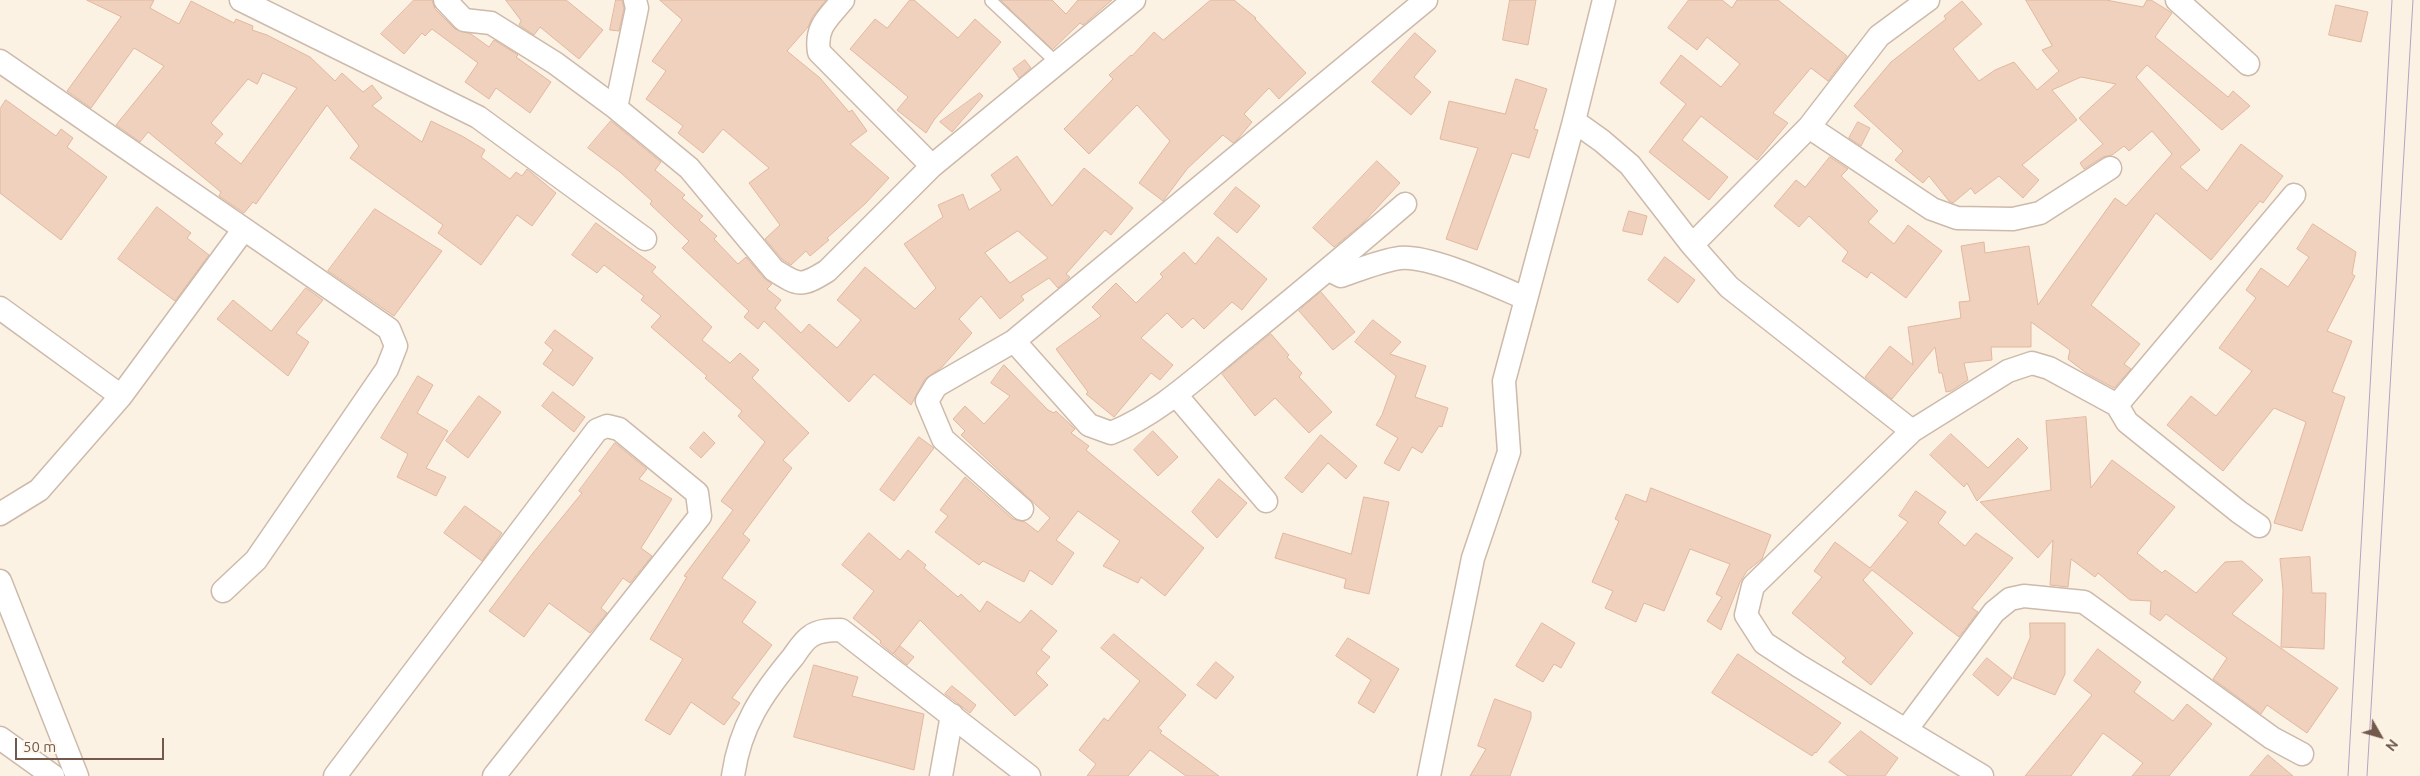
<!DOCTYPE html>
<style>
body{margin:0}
#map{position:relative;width:2420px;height:776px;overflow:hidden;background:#fbf2e4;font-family:Ubuntu,sans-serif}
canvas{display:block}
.north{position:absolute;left:2355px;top:711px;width:50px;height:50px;-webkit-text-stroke:4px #fef6ea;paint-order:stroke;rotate:128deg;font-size:14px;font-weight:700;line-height:20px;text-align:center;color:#73594b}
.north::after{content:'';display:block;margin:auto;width:18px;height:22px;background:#73594b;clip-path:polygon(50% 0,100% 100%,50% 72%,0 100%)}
.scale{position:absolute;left:15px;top:738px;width:149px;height:22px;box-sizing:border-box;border:2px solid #73594b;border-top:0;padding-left:6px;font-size:15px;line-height:18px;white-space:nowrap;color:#73594b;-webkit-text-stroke:4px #fef6ea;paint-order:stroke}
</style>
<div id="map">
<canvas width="2420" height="776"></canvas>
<div class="north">N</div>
<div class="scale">50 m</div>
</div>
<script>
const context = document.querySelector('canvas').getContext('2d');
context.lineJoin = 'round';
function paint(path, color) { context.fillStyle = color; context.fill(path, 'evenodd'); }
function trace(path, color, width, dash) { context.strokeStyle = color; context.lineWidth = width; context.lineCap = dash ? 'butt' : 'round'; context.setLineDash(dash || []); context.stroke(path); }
const building = new Path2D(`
 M87 0H154L150 8 179 24 191 1 234 23 236 19 253 26 252 30 267 35 310 57 335 81 342 73 363 92 372 85 382 98 372 106 422 142 431 121 462 136 485 150 481 157 510 179 516 172 522 176 527 169 556 193 532 226 517 215 481 265 438 233 443 225 350 158 359 146 327 105 256 204 253 202 244 213 219 196 221 192 148 132 140 142 116 125 164 66 134 48 91 108 67 91 121 17ZM263 73 297 88 241 164 215 143 223 134 211 123 248 79 257 84Z
 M414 0H432L435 9 455 29 471 34 489 47 494 40 518 55 516 57 551 82 530 113 496 88 489 99 465 82 478 63 432 29 425 36 422 33 404 54 381 34Z
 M506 0H566L603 30 579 59 540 27 534 35 519 25 521 21Z
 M616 0H622L624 8 619 31 610 30Z
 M660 0H826L813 16 808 27 787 51 820 78 849 112 852 110 867 131 850 144 889 178 865 204 827 238 829 240 810 256 806 251 791 265 783 260 765 239 780 225 749 183 769 168 723 129 703 153 678 133 683 126 646 99 666 71 652 61 682 20Z
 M910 0H914L958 38 975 19 1001 42 934 120 926 133 897 110 908 97 850 49 875 19 887 28Z
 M1001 0H1052L1066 14 1078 0H1112L1083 25 1080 23 1053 49Z
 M1211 0H1234L1256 18 1255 19 1306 73 1279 99 1269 88 1244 114 1252 122 1237 140 1233 143 1223 135 1187 169 1163 201 1139 183 1170 141 1137 105 1089 154 1064 129 1113 79 1109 75 1131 55 1132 56 1154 32 1163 40Z
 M1510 0H1536L1528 45 1503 40Z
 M1689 0H1722L1732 8 1737 0H1778L1847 56 1828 81 1811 68 1773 113 1788 123 1757 160 1701 116 1682 140 1728 177 1709 200 1649 152 1686 104 1660 83 1681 55 1721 87 1740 64 1707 37 1697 50 1668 28Z
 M2026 0H2106L2143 7 2147 0H2151L2169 11 2172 13 2155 37 2228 97 2233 91 2250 106 2222 130 2147 65 2136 77 2200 150 2180 167 2207 191 2241 144 2283 176 2263 203 2260 201 2211 260 2156 213 2091 305 2140 344 2124 364 2131 369 2114 388 2086 373 2068 359 2070 350 2031 322V347H1991L1992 360 1964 363 1968 380 1951 391 1946 392 1942 373H1939L1935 347 1892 399 1865 377 1890 346 1913 365 1908 327 1961 318 1959 302 1970 301 1961 246 1984 242 1985 253 2029 246 2038 305 2115 198 2126 206 2172 154 2152 131 2129 151 2124 146 2112 155 2103 157 2084 169 2080 163 2103 144 2079 118 2116 84 2081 77 2052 90 2077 120 2022 165 2039 180 2023 198 1999 176 1975 194 1971 188 1953 203 1949 201 1929 176 1923 183 1895 160 1903 151 1854 106 1891 62 1946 19 1944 16 1962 1 1982 24 1953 49 1979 81 1995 70 2014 62 2037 90 2059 71 2042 50 2052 46Z
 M2336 5 2368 12 2361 42 2329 35Z
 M1415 33 1436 51 1414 77 1431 92 1411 115 1372 82Z
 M1025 60 1031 68 1019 78 1013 69Z
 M1516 79 1547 89 1534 129 1538 130 1529 158 1512 153 1477 250 1446 239 1478 148 1440 139 1449 101 1505 114Z
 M980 93 983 96 952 132 940 122Z
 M6 100 56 136 61 129 73 138 67 147 107 177 61 240 0 193V109Z
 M611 121 661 162 655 170 685 195 682 198 703 216 699 220 717 236 714 239 738 264 746 257 764 278 772 284 767 289 781 300 775 308 801 333 809 324 837 348 861 320 837 300 865 267 915 309 936 288 904 244 943 217 938 205 963 194 969 210 1001 190 991 175 1017 156 1052 206 1084 168 1133 208 1111 235 1105 230 1066 274 1070 277 1058 288 1049 278 1021 296 1024 300 1000 319 981 296 959 319 972 333 942 367 925 379 911 405 874 374 849 402 764 321 758 329 744 317 749 311 682 248 689 241 650 204 652 201 620 172 588 148ZM1018 231 1048 258 1010 283 985 253Z
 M1858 122 1870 128 1861 146 1849 138Z
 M1830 157 1848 169 1841 176 1878 211 1868 222 1894 244 1908 225 1942 251 1906 298 1871 272 1867 278 1842 261 1848 252 1809 216 1799 227 1774 206 1796 180 1805 187Z
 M1377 161 1400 183 1362 224 1334 247 1313 228Z
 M1236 187 1260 206 1237 233 1214 214Z
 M157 207 191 233 187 238 209 255 175 301 118 259Z
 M375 209 442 251 394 316 328 271Z
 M1629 211 1647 216 1642 235 1623 231Z
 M596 223 656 267 652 272 712 327 702 340 730 363 740 353 759 370 752 378 809 433 783 460 792 468 743 534 750 540 722 578 756 602 742 622 772 645 732 698 740 703 724 725 691 702 670 735 645 720 683 659 650 639 687 577 684 576 733 510 721 501 765 442 738 416 742 411 705 378 707 376 651 327 661 316 641 300 644 296 604 265 597 273 572 255Z
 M2313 224 2356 252 2352 274 2355 276 2327 331 2352 341 2332 392 2345 397 2302 531 2274 523 2306 422 2274 408 2223 471 2167 425 2191 396 2216 416 2252 371 2219 348 2256 298 2246 290 2261 268 2288 287 2309 257 2297 249Z
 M1218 237 1267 279 1242 310 1232 302 1204 329 1193 318 1182 328 1167 313 1141 338 1173 365 1160 380 1151 373 1114 417 1086 394 1088 392 1056 349 1101 316 1092 307 1116 283 1136 303 1163 277 1160 274 1184 252 1195 264Z
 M1665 257 1695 280 1678 303 1648 280Z
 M306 288 323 300 296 333 309 342 288 376 217 319 233 300 271 331Z
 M1321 292 1355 332 1333 350 1299 311Z
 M1373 320 1401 342 1390 354 1426 366 1415 397 1448 408 1442 427 1439 426 1422 453 1412 447 1399 471 1384 463 1398 438 1376 425 1382 415 1396 376 1355 342Z
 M555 330 593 358 573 386 543 364 553 350 545 343Z
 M1271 334 1289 355 1287 357 1302 373 1299 377 1332 412 1309 433 1275 398 1255 416 1222 374Z
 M1004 365 1048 410 1054 413 1056 411 1073 427 1075 429 1071 433 1089 446 1086 450 1204 548 1165 596 1141 577 1138 583 1103 566 1120 541 1078 511 1056 540 1074 553 1052 585 1030 570 1024 582 983 561 979 565 935 532 948 516 940 510 965 477 1013 519 1025 522 1038 532 1050 518 961 435 965 431 953 419 965 406 984 424 1010 396 991 383Z
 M418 376 433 385 417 413 448 431 426 468 446 477 436 496 397 477 408 454 381 438Z
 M553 392 585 417 574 432 542 406Z
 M479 396 501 412 468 458 446 441Z
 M2086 417 2091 488 2112 460 2175 507 2137 553 2162 573 2165 570 2196 593 2225 562 2242 561 2263 580 2232 614 2338 688 2307 733 2267 705 2261 714 2213 679 2227 658 2166 614 2160 621 2150 614 2151 601 2130 600 2098 573 2095 577 2071 559 2068 587 2050 585 2053 540 2038 558 1980 502 2051 490 2046 421Z
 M1153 431 1178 457 1158 476 1134 450Z
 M704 432 715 443 701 458 690 448Z
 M1951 434 1988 468 2018 438 2028 448 1977 501 1967 483 1964 487 1930 455Z
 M1321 435 1357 466 1346 479 1328 463 1302 493 1285 478Z
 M919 437 934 448 894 501 880 490Z
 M615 443 647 469 639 479 672 499 641 548 652 556 630 583 623 578 601 608 607 613 590 633 549 603 524 637 489 611 533 553 582 493 579 491Z
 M1219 479 1247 503 1217 538 1192 512Z
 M1651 488 1771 535 1762 559 1747 571 1740 582 1721 630 1707 621 1722 597 1716 594 1730 564 1690 549 1664 611 1644 603 1636 622 1605 608 1613 591 1592 582 1619 521 1615 519 1626 494 1646 502Z
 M1916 491 1946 512 1938 523 1965 546 1976 533 2013 558 1972 608 1978 612 1959 637 1872 570 1863 580 1913 633 1871 685 1842 662 1846 658 1792 613 1822 577 1814 571 1835 542 1870 568 1908 522 1899 516Z
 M1364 497 1389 502 1369 594 1344 588 1346 579 1275 558 1283 533 1351 554Z
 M465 506 502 533 482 561 444 533Z
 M869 533 900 560 908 550 926 565 924 568 958 597 961 594 980 612 987 601 1020 623 1031 610 1057 631 1041 650 1050 657 1036 673 1048 685 1015 716 920 620 893 654 880 643 881 641 853 618 874 591 842 565Z
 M2310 557 2312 593H2326L2324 649 2281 647 2283 590 2280 559Z
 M1542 623 1575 643 1561 668 1554 664 1543 682 1516 666Z
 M2030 623H2065V674L2055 695 2013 678 2030 638Z
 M1114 634 1186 695 1158 728 1162 731 1160 733 1219 776H1186L1150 750 1128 776H1087L1096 764 1079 750 1104 718 1108 721 1140 681 1101 648Z
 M1348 638 1399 669 1374 713 1358 703 1371 680 1336 656Z
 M900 646 914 657 907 665 894 654Z
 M2098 649 2141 682 2134 692 2173 721 2187 704 2212 724 2169 776H2132L2143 763 2103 733 2071 776H2025L2092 695 2074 681Z
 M1738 654 1841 723 1816 753 1815 752 1812 756 1712 693Z
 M1987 658 2012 678 1998 696 1973 675Z
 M1216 662 1234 677 1216 699 1197 685Z
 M814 665 858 677 852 696 924 714 914 770 794 737Z
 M952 686 976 705 970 713 945 694Z
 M1495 699 1531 712V718L1510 776H1470L1486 749 1478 746Z
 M1861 731 1898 758 1885 776H1848L1829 762Z
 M2268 755 2293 776H2250Z`);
const service = new Path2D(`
 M991 1 1057 63`);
const minor = new Path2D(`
 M241 0 478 117 645 239
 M445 0 464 20 491 23 555 63 616 108 689 168 774 270C799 286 801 287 827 271L932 166 1134 0
 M843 0C828 18 815 27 819 52L932 166
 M2177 0 2248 64
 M0 61 389 329 396 346 387 369 256 560 223 591
 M616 108 637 8 635 0
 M1574 121 1602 141 1630 165 1692 245 1729 287 1912 431
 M1809 127 1932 209 1957 218 2013 219 2040 213 2110 168
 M1692 245 1809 127 1879 36 1928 0
 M1329 270 1341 276C1358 270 1383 260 1400 258 1430 255 1496 286 1525 298
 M0 308 121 396
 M1014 341 1089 425 1111 433C1158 414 1196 378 1235 346 1293 299 1349 252 1405 204
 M1176 395 1266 501
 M2117 405 2294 195
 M1022 509 943 439 927 401 936 386 1014 341 1426 0
 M0 514 39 490 121 396 244 229
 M0 581 77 776
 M1906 730 1994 612 2010 599 2024 596 2084 602 2272 738 2302 754
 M0 738 53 776
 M335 776 597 430 607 426 619 429 697 493 700 516 494 776
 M733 776C740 726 762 694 793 657 798 650 804 640 811 636 819 630 831 630 841 630L1029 776
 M941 776 952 715
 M1429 776 1473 558 1509 452 1504 381 1574 121 1604 0
 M1982 776 1799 666 1764 643 1746 615 1753 586 1912 431 2008 371 2032 363 2049 368 2117 405 2127 422 2239 512 2259 526`);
const tram = new Path2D(`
 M2348 776 2392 0
 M2367 776 2413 0`);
paint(building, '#f0d1bd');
trace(building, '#e2b79e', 1);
trace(service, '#cdbaab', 14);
trace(minor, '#cdbaab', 25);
trace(service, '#fff', 11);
trace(minor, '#fff', 22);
trace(tram, '#b5a3c4', 1);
</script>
